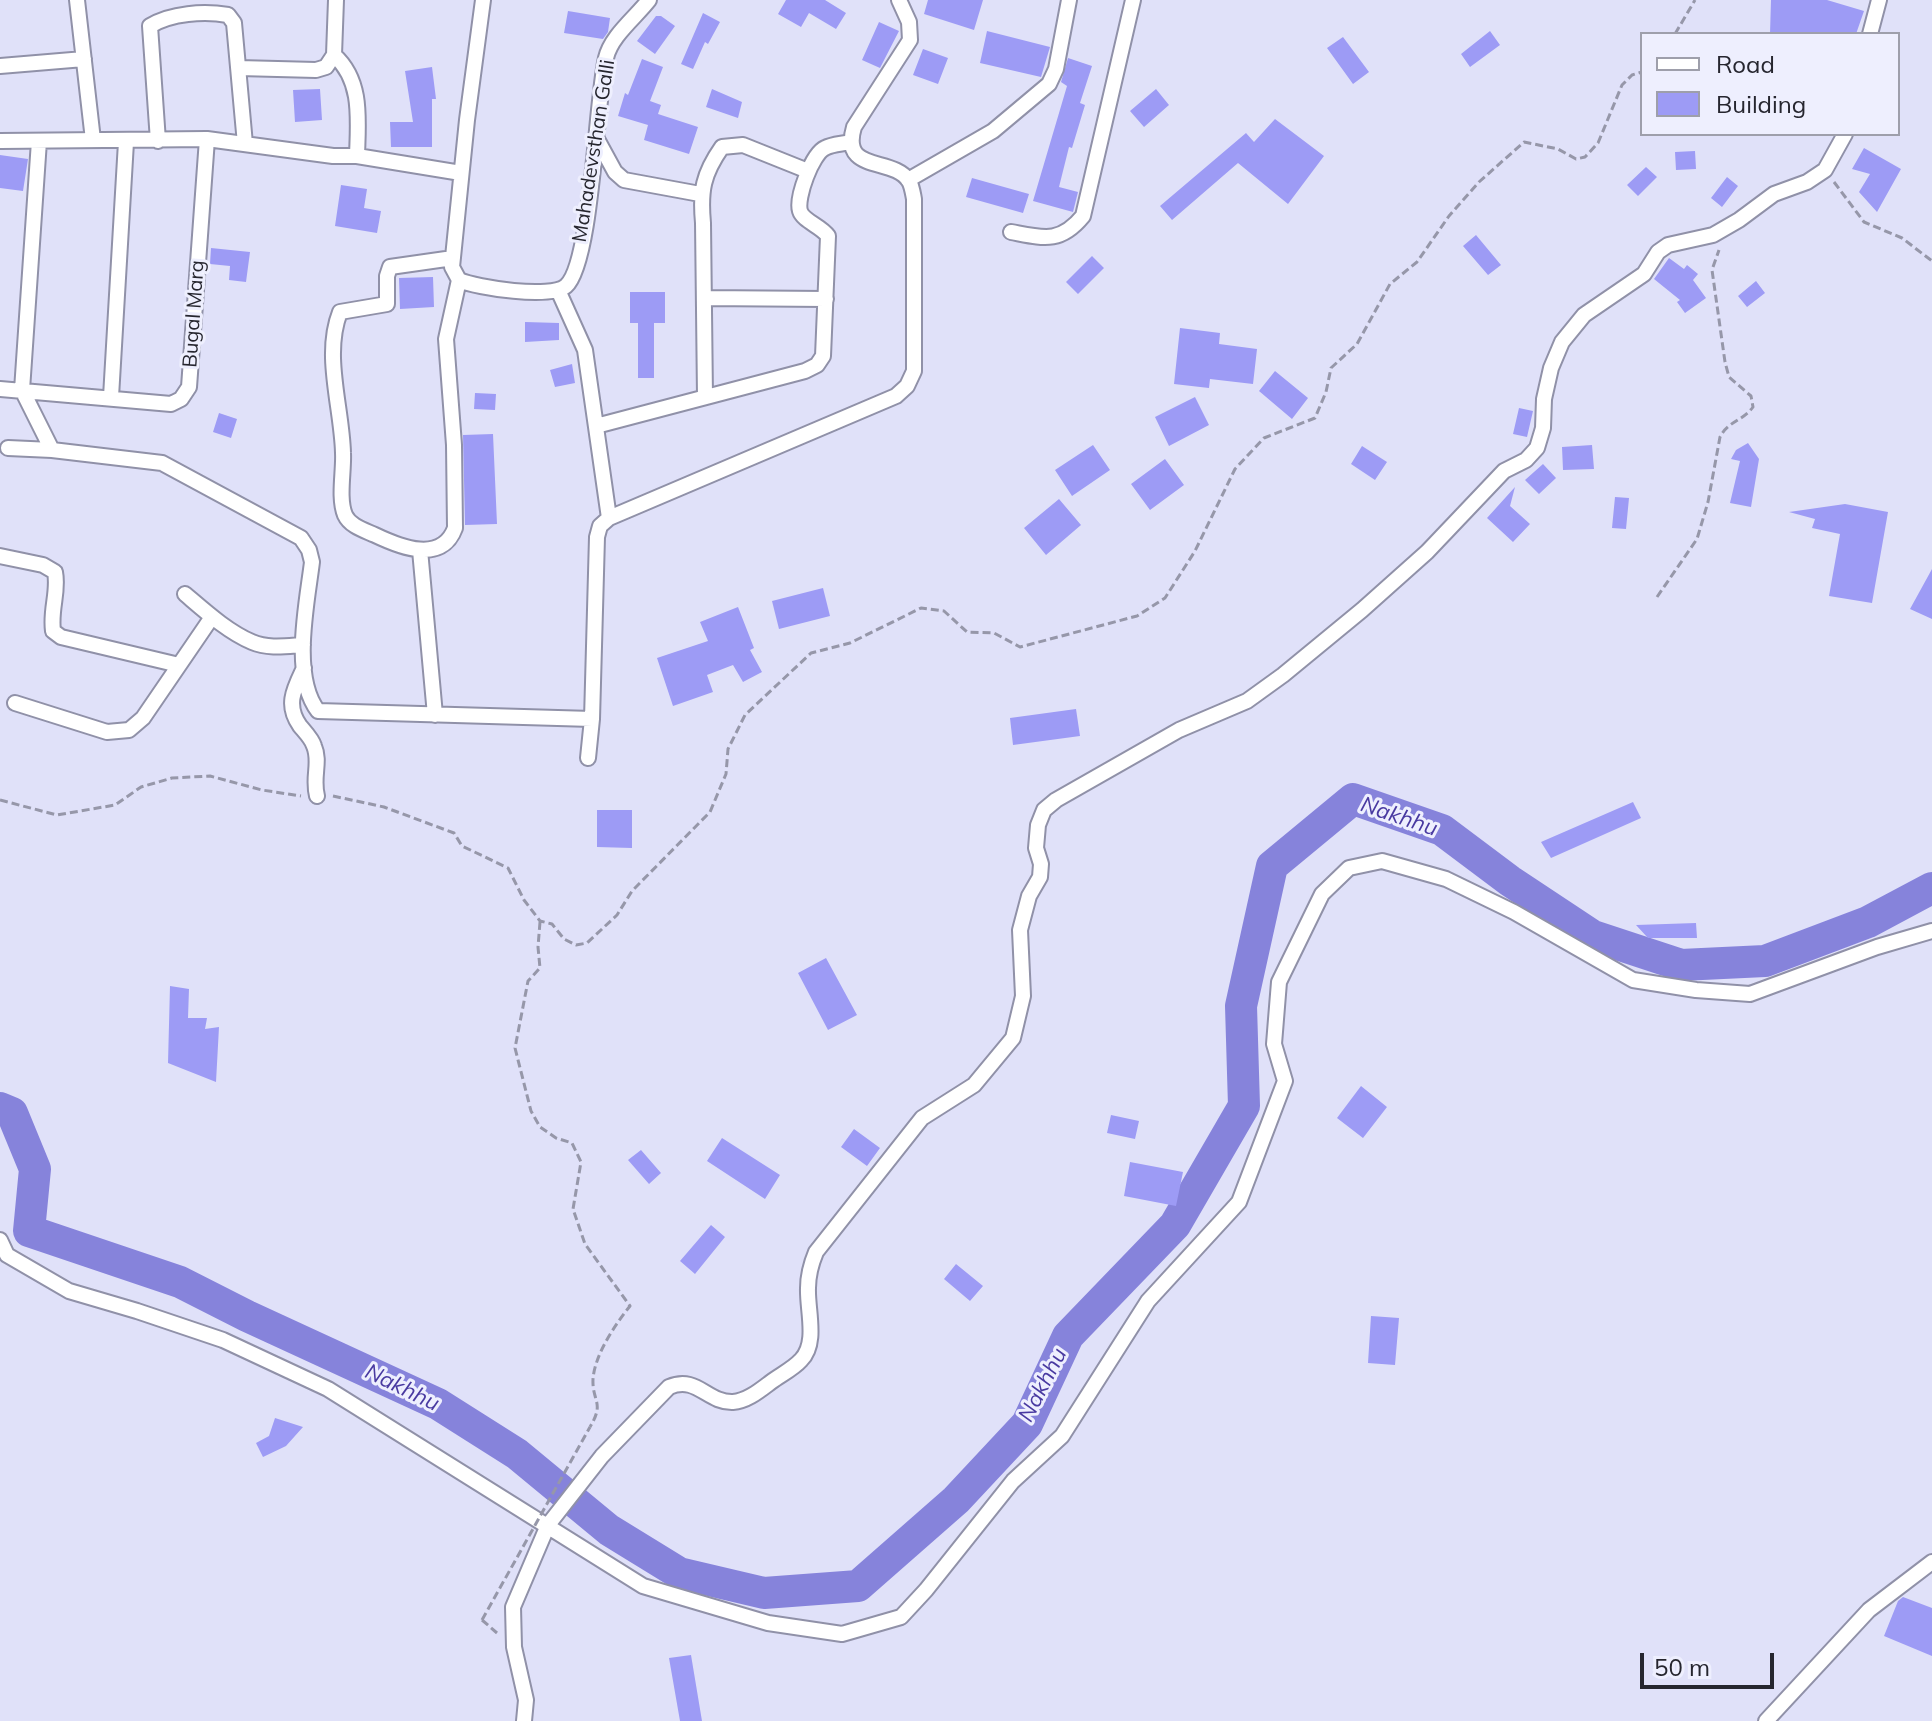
<!DOCTYPE html>
<style>
body{margin:0}
#map{position:relative;width:1932px;height:1721px;overflow:hidden;background:#e0e1f9;font-family:Mulish,sans-serif}
canvas{display:block}
.legend{position:absolute;left:1640px;top:32px;width:260px;height:104px;box-sizing:border-box;background:#eeeffe;border:2px solid #9e9fab;margin:0;padding:10px 14px;list-style:none;font-size:24px;color:#26262f}
.legend li{display:flex;align-items:center;gap:16px;height:40px}
.legend b{width:40px;border:2px solid #9e9fab}
.scale{position:absolute;left:1640px;top:1653px;width:134px;height:36px;box-sizing:border-box;border:4px solid #26262f;border-top:0;padding-left:10px;font-size:24px;line-height:28px;white-space:nowrap;color:#26262f;-webkit-text-stroke:6px #eeeffe;paint-order:stroke}
</style>
<div id="map">
<canvas width="1932" height="1721"></canvas>
<ul class="legend">
<li><b style="height:10px;background:#fff"></b>Road</li>
<li><b style="height:22px;background:#9d9bf5"></b>Building</li>
</ul>
<div class="scale">50 m</div>
</div>
<script>
const context = document.querySelector('canvas').getContext('2d');
context.lineJoin = 'round';
function trace(path, color, width, dash) { context.strokeStyle = color; context.lineWidth = width; context.lineCap = dash ? 'butt' : 'round'; context.setLineDash(dash || []); context.stroke(path); }
function paint(path, color) { context.fillStyle = color; context.fill(path, 'evenodd'); }
function drawText(font, color, halo, rows, align = 'center') {
  context.font = font + ' Mulish,sans-serif'; context.lineWidth = 6; context.setLineDash([]); context.textBaseline = 'middle'; context.strokeStyle = halo; context.fillStyle = color; for (const [text, x, y, turn = 0] of rows) {
    context.save(); context.translate(x, y); context.rotate((+turn || 0) * Math.PI / 180); context.textAlign = isNaN(turn) ? turn : align; if (halo) context.strokeText(text, 0, 0); context.fillText(text, 0, 0); context.restore();
  }
}
const river = new Path2D(`
 M0 1108 12 1113 35 1169 29 1231 180 1282 247 1316 438 1404 517 1454 609 1530 679 1573 764 1593 858 1586 956 1500 1027 1424 1068 1336 1175 1225 1244 1106 1241 1006 1272 866 1353 799 1442 830 1510 881 1593 936 1681 965 1765 961 1868 922 1932 888`);
const building = new Path2D(`
 M786 0H825L846 13 836 29 809 13 801 27 778 14Z
 M928 0H983L974 30 924 14Z
 M1771 0H1827L1864 11 1856 34H1770Z
 M568 11 610 18 608 32 603 39 564 33Z
 M703 13 720 22 708 44 705 42 693 69 681 64Z
 M656 16H661L675 26 655 54 637 41Z
 M879 22 899 31 880 68 862 60Z
 M987 31 1050 47 1041 77 980 63Z
 M1490 31 1500 45 1470 67 1461 54Z
 M1343 37 1369 72 1353 84 1327 48Z
 M923 49 948 58 938 84 913 75Z
 M1068 58 1092 66 1080 103 1085 105 1072 148 1069 147 1059 187 1078 192 1073 212 1033 201 1067 86 1061 82Z
 M642 59 663 67 650 101 661 105 658 114 698 127 689 154 644 140 648 125 618 116 625 93 628 95Z
 M432 67 436 99H432V147H391L390 122H413L405 71Z
 M320 89 322 120 295 122 293 90Z
 M712 89 742 102 738 118 706 107Z
 M1156 89 1169 105 1144 127 1130 111Z
 M1275 119 1324 156 1288 204 1238 163 1172 220 1160 206 1246 133 1254 142Z
 M1864 148 1901 169 1877 212 1859 192 1870 174 1852 169Z
 M1695 151 1696 169 1676 170 1675 152Z
 M0 155 28 159 23 191 0 188Z
 M1646 167 1657 177 1638 196 1627 185Z
 M1727 177 1738 186 1722 207 1711 198Z
 M972 178 1029 194 1023 213 966 197Z
 M341 185 367 189 364 208 381 211 377 233 335 226Z
 M1476 235 1501 265 1488 275 1463 246Z
 M211 248 250 252 246 282 229 280 230 266 210 264Z
 M1092 256 1104 268 1078 294 1066 282Z
 M1669 258 1684 269 1687 265 1698 274 1693 280 1706 298 1685 313 1677 302 1680 300 1654 279Z
 M433 277 434 307 400 309 399 278Z
 M1756 281 1765 293 1747 307 1738 296Z
 M630 292H665V323H654V378H638V323H630Z
 M525 322 559 323V340L525 342Z
 M1180 328 1220 333 1219 344 1257 349 1253 384 1210 379 1209 388 1174 384Z
 M572 364 575 383 555 387 550 370Z
 M1275 371 1308 398 1292 419 1259 391Z
 M475 393 496 394 495 410 474 409Z
 M1195 397 1209 425 1169 446 1155 417Z
 M1519 408 1533 411 1527 437 1513 434Z
 M219 413 237 419 231 438 213 432Z
 M493 434 497 524 465 525 463 435Z
 M1748 443 1759 459 1751 507 1730 503 1740 461 1731 459 1736 450Z
 M1093 445 1110 470 1072 496 1055 470Z
 M1592 445 1594 469 1563 470 1562 447Z
 M1362 446 1387 462 1375 480 1351 464Z
 M1165 459 1184 485 1150 510 1131 484Z
 M1543 464 1556 478 1539 494 1525 480Z
 M1515 487 1510 506 1530 524 1513 542 1487 518Z
 M1615 497 1629 498 1626 529 1612 528Z
 M1059 499 1081 525 1046 555 1024 528Z
 M1845 504 1888 512 1872 603 1829 596 1840 534 1812 528 1815 519 1789 512Z
 M1932 569V619L1910 609Z
 M823 588 830 616 779 629 772 601Z
 M738 607 754 648 750 650 762 672 743 682 733 665 707 675 713 692 673 706 657 658 708 641 700 622Z
 M1076 709 1080 736 1013 745 1010 718Z
 M1633 802 1641 818 1551 858 1541 842Z
 M597 810H632V848L597 847Z
 M1696 923 1697 938H1648L1636 925Z
 M826 958 857 1015 828 1030 798 973Z
 M170 986 189 989 188 1018H207L205 1029 219 1027 216 1082 168 1063Z
 M1361 1086 1387 1107 1363 1138 1337 1118Z
 M1111 1115 1139 1121 1135 1139 1107 1133Z
 M854 1129 880 1148 867 1166 841 1147Z
 M722 1138 780 1175 765 1199 707 1161Z
 M641 1150 661 1173 649 1184 628 1160Z
 M1130 1162 1183 1172 1176 1206 1124 1196Z
 M711 1225 725 1237 695 1274 680 1261Z
 M956 1264 983 1286 970 1301 944 1279Z
 M1371 1316 1399 1318 1395 1365 1368 1363Z
 M275 1418 303 1427 286 1446 263 1457 256 1443 269 1436Z
 M1903 1597 1932 1608V1656L1884 1636 1898 1601Z
 M691 1655 702 1721H680L669 1658Z`);
const path = new Path2D(`
 M1675 34 1695 0
 M1834 182 1864 222 1902 238 1932 261
 M1657 597 1697 539 1708 502 1720 437C1728 421 1743 421 1753 407L1751 396 1729 377 1725 362 1712 270 1719 250
 M333 796 384 807 454 833 462 846 508 868 524 900 540 921 552 924 564 939 576 945 587 943 617 915 632 891 710 812 726 774 728 749 745 715 811 653 850 643 921 608 944 611 967 632 994 633 1020 647 1137 616 1165 598 1195 551 1235 469 1264 438 1315 418 1326 392 1331 368 1357 344 1390 284 1417 262 1449 216 1479 182 1524 142 1558 149 1576 159 1585 157 1598 143 1622 85 1632 75 1642 72
 M0 800 57 815 115 805 141 787 172 778 210 776 262 790 301 796
 M540 922 538 947 540 968 528 981 515 1048 531 1111 540 1127 556 1138 572 1143 581 1162 573 1209 585 1244 630 1306C615 1325 595 1354 593 1379 592 1402 605 1402 590 1427
 M482 1620 497 1633`);
const minor = new Path2D(`
 M77 0 93 140
 M483 0 467 120 452 267 459 280C477 288 551 299 566 286 592 263 596 99 606 58 611 36 635 18 649 0
 M1870 34 1879 0
 M334 55C363 81 358 120 357 156
 M0 66 84 59
 M239 68 316 70 326 67 334 55 336 0
 M597 139 615 172 624 180 700 194
 M0 141 207 139 333 156H357L461 173
 M39 141 22 390 52 450
 M158 141 150 26C171 13 204 11 228 15L234 23 245 144
 M908 180 993 131 1049 84 1056 69 1069 0
 M1011 232C1043 238 1060 244 1083 216L1133 0
 M453 258 390 267 387 276V304L340 312C323 355 342 408 343 453 344 471 338 498 345 515 350 526 364 530 375 535 400 547 442 564 455 528L454 445 446 339 459 280
 M558 290 585 350 609 518
 M704 298 826 299
 M0 389 171 404 181 399 189 387 207 139
 M111 397 126 142
 M705 397 703 223C700 191 703 174 722 147L743 145 808 171
 M596 426 805 371 817 365 823 356 828 236C821 226 803 221 800 211 796 198 812 154 825 148 832 144 842 144 850 142
 M8 448 52 450 162 463 301 538 309 550 312 562C307 603 291 676 318 711L592 719
 M420 550 435 715
 M0 556 43 565 55 572C59 592 50 609 53 631L61 637 179 665
 M185 594C205 611 228 632 252 642 268 649 287 646 303 645
 M304 668C294 689 285 705 300 726 305 732 312 739 314 746 321 762 312 777 317 796
 M15 703 107 732 129 730 143 718 212 617
 M588 758 592 719 597 537 600 526 609 518 896 396 907 386 914 371V199C913 194 912 186 909 181 893 156 840 174 854 127L910 40 909 22 899 0
 M0 1240 7 1255 69 1291 137 1311 223 1340 328 1389 643 1586 768 1623 842 1634 901 1617 926 1590 1013 1481 1062 1436 1148 1301 1239 1202 1285 1081 1274 1044 1279 982 1322 894 1349 868 1382 861 1446 879 1514 912 1633 980 1696 990 1750 994 1877 947 1932 931
 M524 1721 526 1700 514 1647 513 1607 548 1525 602 1456 669 1387C697 1375 707 1403 733 1402 747 1401 759 1391 771 1382 780 1375 793 1369 801 1360 818 1343 807 1310 808 1288 808 1274 811 1264 816 1252L922 1118 974 1085 1013 1038 1023 996 1020 930 1029 896 1040 877 1041 864 1036 848 1038 825 1044 810 1056 800 1179 730 1247 701 1283 675 1362 610 1427 552 1504 471 1526 460 1537 448 1543 428 1544 399 1551 368 1562 342 1584 315 1644 274 1658 252 1668 245 1713 235 1739 220 1774 194 1807 182 1825 170 1845 134
 M1766 1721 1869 1610 1932 1562`);
const pathBridge = new Path2D(`
 M482 1620 590 1427`);
const streetNames = [
 ["Mahadevsthan Galli",594,151,-81],
 ["Bugal Marg",194,314,-86]
];
const waterNames = [
 ["Nakhhu",1399,817,19],
 ["Nakhhu",1043,1385,-63],
 ["Nakhhu",402,1388,26]
];
trace(river, '#8683db', 32);
paint(building, '#9d9bf5');
trace(minor, '#9091a8', 18);
trace(path, '#9697a9', 3, [8, 4]);
trace(minor, '#fff', 14);
trace(pathBridge, '#9697a9', 3, [8, 4]);
drawText('20px', '#26262f', '#eeeffe', streetNames);
drawText('italic 22px', '#493aa1', '#eeeffe', waterNames);
</script>
